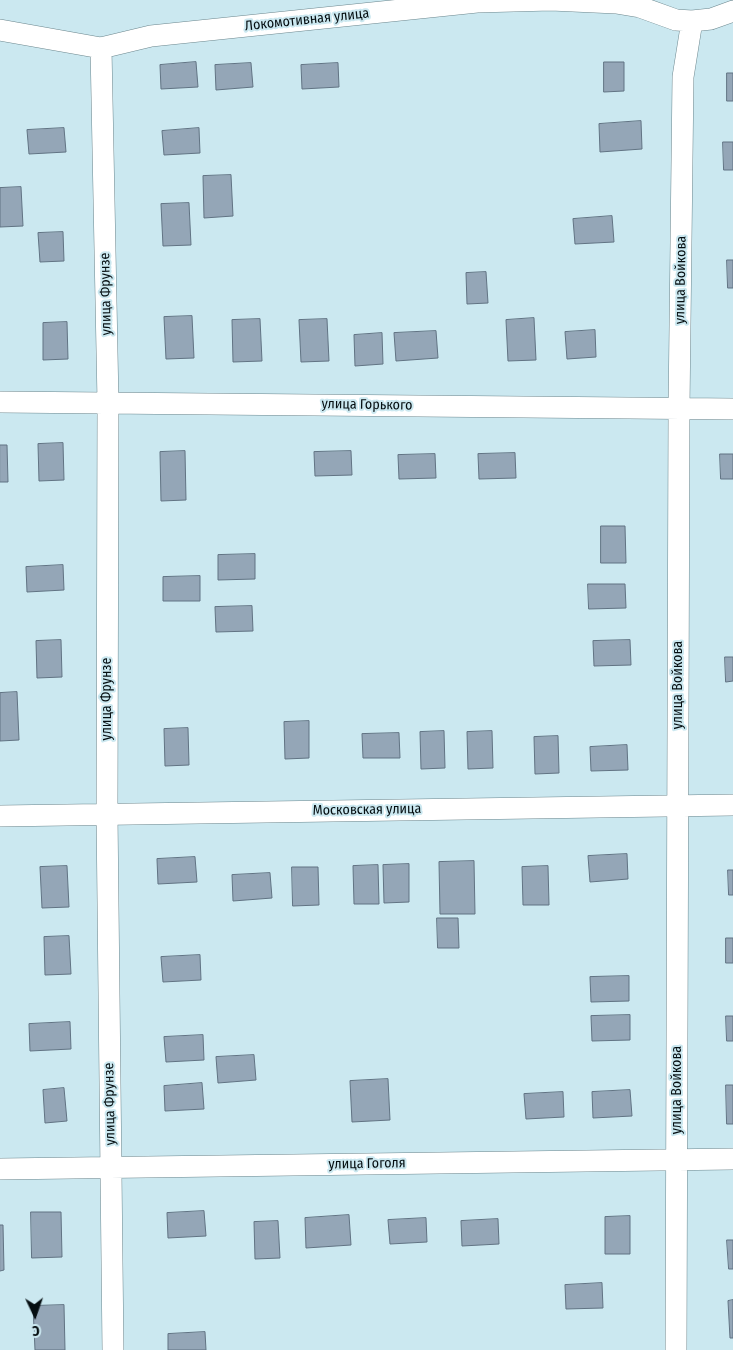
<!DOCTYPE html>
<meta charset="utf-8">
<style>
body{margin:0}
#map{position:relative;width:733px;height:1350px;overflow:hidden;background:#cbe8f0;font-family:"Fira Sans Condensed",sans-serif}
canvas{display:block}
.north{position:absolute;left:10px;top:1290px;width:50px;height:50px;-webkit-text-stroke:4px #cbe8f0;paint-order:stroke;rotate:177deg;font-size:14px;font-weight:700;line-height:20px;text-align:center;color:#050e11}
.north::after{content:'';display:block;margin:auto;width:18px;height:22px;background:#050e11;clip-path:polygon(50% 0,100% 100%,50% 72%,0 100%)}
</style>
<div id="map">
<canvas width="733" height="1350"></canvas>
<div class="north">С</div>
</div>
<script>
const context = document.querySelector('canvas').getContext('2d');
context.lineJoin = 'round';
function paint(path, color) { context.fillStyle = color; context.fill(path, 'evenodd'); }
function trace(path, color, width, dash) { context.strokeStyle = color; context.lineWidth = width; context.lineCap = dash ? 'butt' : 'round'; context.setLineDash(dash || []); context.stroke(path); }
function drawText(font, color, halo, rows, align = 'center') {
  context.font = font + ' "Fira Sans Condensed",sans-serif'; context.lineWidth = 4; context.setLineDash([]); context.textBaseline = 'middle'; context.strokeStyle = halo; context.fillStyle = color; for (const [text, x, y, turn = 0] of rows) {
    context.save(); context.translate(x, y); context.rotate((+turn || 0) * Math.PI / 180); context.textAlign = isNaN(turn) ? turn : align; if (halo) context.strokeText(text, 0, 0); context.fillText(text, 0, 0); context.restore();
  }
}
const building = new Path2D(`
 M196 62 198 87 161 89 160 65Z
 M604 62H624V91L604 92Z
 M251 63 253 87 216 90 215 65Z
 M338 63 339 87 302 89 301 65Z
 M727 73H733V101H727Z
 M641 121 642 149 600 152 599 124Z
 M64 128 66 152 29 154 27 130Z
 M199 128 200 153 164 155 162 131Z
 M723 142H733V170H724Z
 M231 175 233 216 204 218 203 176Z
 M21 187 23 226 0 227V188Z
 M189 203 191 245 163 246 161 204Z
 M612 216 614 242 575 244 573 219Z
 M63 232 64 261 40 262 38 233Z
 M727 260H733V288H728Z
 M486 272 488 303 467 304 466 273Z
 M192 316 194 358 166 359 164 317Z
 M534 318 536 360 508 361 506 320Z
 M260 319 262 361 233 362 232 320Z
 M327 319 329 361 301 362 299 320Z
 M67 322 68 359 43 360V323Z
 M595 330 596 357 567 359 565 332Z
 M436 331 438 358 396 361 394 333Z
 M382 333 383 364 355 366 354 335Z
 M63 443 64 480 39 481 38 444Z
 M0 445H7L8 482H0Z
 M185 451 186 500 161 501 160 452Z
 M351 451 352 475 315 476 314 452Z
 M515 453 516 478 479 479 478 454Z
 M435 454 436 478 399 479 398 455Z
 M720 454H733V479H721Z
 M601 526H625L626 563H601Z
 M255 554V579L218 580V555Z
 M63 565 64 590 27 592 26 567Z
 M200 576V601H163V577Z
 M588 584H625L626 608 589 609Z
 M252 606 253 631 216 632 215 607Z
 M61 640 62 677 37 678 36 641Z
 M630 640 631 665 594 666 593 641Z
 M725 657H733V681L726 682Z
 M17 692 19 740 0 741V693Z
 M309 721V758L285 759 284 722Z
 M188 728 189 765 165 766 164 729Z
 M444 731 445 768 421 769 420 732Z
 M492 731 493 768 468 769 467 732Z
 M399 733 400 758H363L362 734Z
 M558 736 559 773 535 774 534 737Z
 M627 745 628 770 591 771 590 747Z
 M627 854 628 879 590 882 588 856Z
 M195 857 197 882 158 884 157 859Z
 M474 861 475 914H440L439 862Z
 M409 864V902L384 903 383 865Z
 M378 865 379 904H354L353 866Z
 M67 866 69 907 42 908 40 867Z
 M548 866 549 905H523L522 867Z
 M292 867H318L319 905 293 906Z
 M728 870H733V895H729Z
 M270 873 272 898 233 901 232 875Z
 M437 918H458L459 948H438Z
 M69 936 71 974 45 975 44 937Z
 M726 938H733V963H726Z
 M200 955 201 980 163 982 161 957Z
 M629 976V1001L591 1002 590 977Z
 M630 1015V1040L592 1041 591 1016Z
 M726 1016H733V1041H727Z
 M70 1022 71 1049 30 1051 29 1024Z
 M203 1035 204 1060 166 1062 164 1037Z
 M254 1055 256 1080 218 1083 216 1057Z
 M388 1079 390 1120 352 1122 350 1081Z
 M202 1083 204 1109 165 1111 164 1086Z
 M726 1085H733V1124H727Z
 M64 1088 67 1121 45 1123 43 1090Z
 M630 1090 632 1116 593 1118 592 1092Z
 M563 1092 564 1117 526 1119 524 1094Z
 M204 1211 206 1236 168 1238 167 1213Z
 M31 1212H61L62 1257 32 1258Z
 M349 1215 351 1245 306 1248 305 1218Z
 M630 1216V1254H605V1217Z
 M426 1218 427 1242 390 1244 388 1220Z
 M498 1219 499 1244 462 1246 461 1221Z
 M278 1221 280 1258 255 1259 254 1222Z
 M0 1225H3L4 1270 0 1271Z
 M727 1240H733V1269H729Z
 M602 1283 603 1308 566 1309 565 1285Z
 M733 1300V1338H730L728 1301Z
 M64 1305 65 1350H35L33 1306Z
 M205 1332 206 1350H168V1334Z`);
const minor = new Path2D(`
 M0 30 101 48 151 36 477 2 551 0 616 3 640 7 676 20 692 21 711 19 733 11
 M101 48 108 402 107 814 113 1350
 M0 402 733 409
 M0 816 733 805
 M0 1169 733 1159
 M676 1350 679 408 683 77 692 21`);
const streetNames = [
 ["Локомотивная улица",307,20,-6],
 ["улица Войкова",681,280,-89],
 ["улица Фрунзе",106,294,-91],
 ["улица Горького",367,405,1],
 ["улица Войкова",678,685,-90],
 ["улица Фрунзе",107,699,-90],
 ["Московская улица",367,810,-1],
 ["улица Войкова",677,1090,-90],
 ["улица Фрунзе",110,1104,-91],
 ["улица Гоголя",367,1164,-1]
];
paint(building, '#94a6b7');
trace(building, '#617383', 1);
trace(minor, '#6b868d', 22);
trace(minor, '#fff', 21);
drawText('14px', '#050e11', '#cbe8f0', streetNames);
</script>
